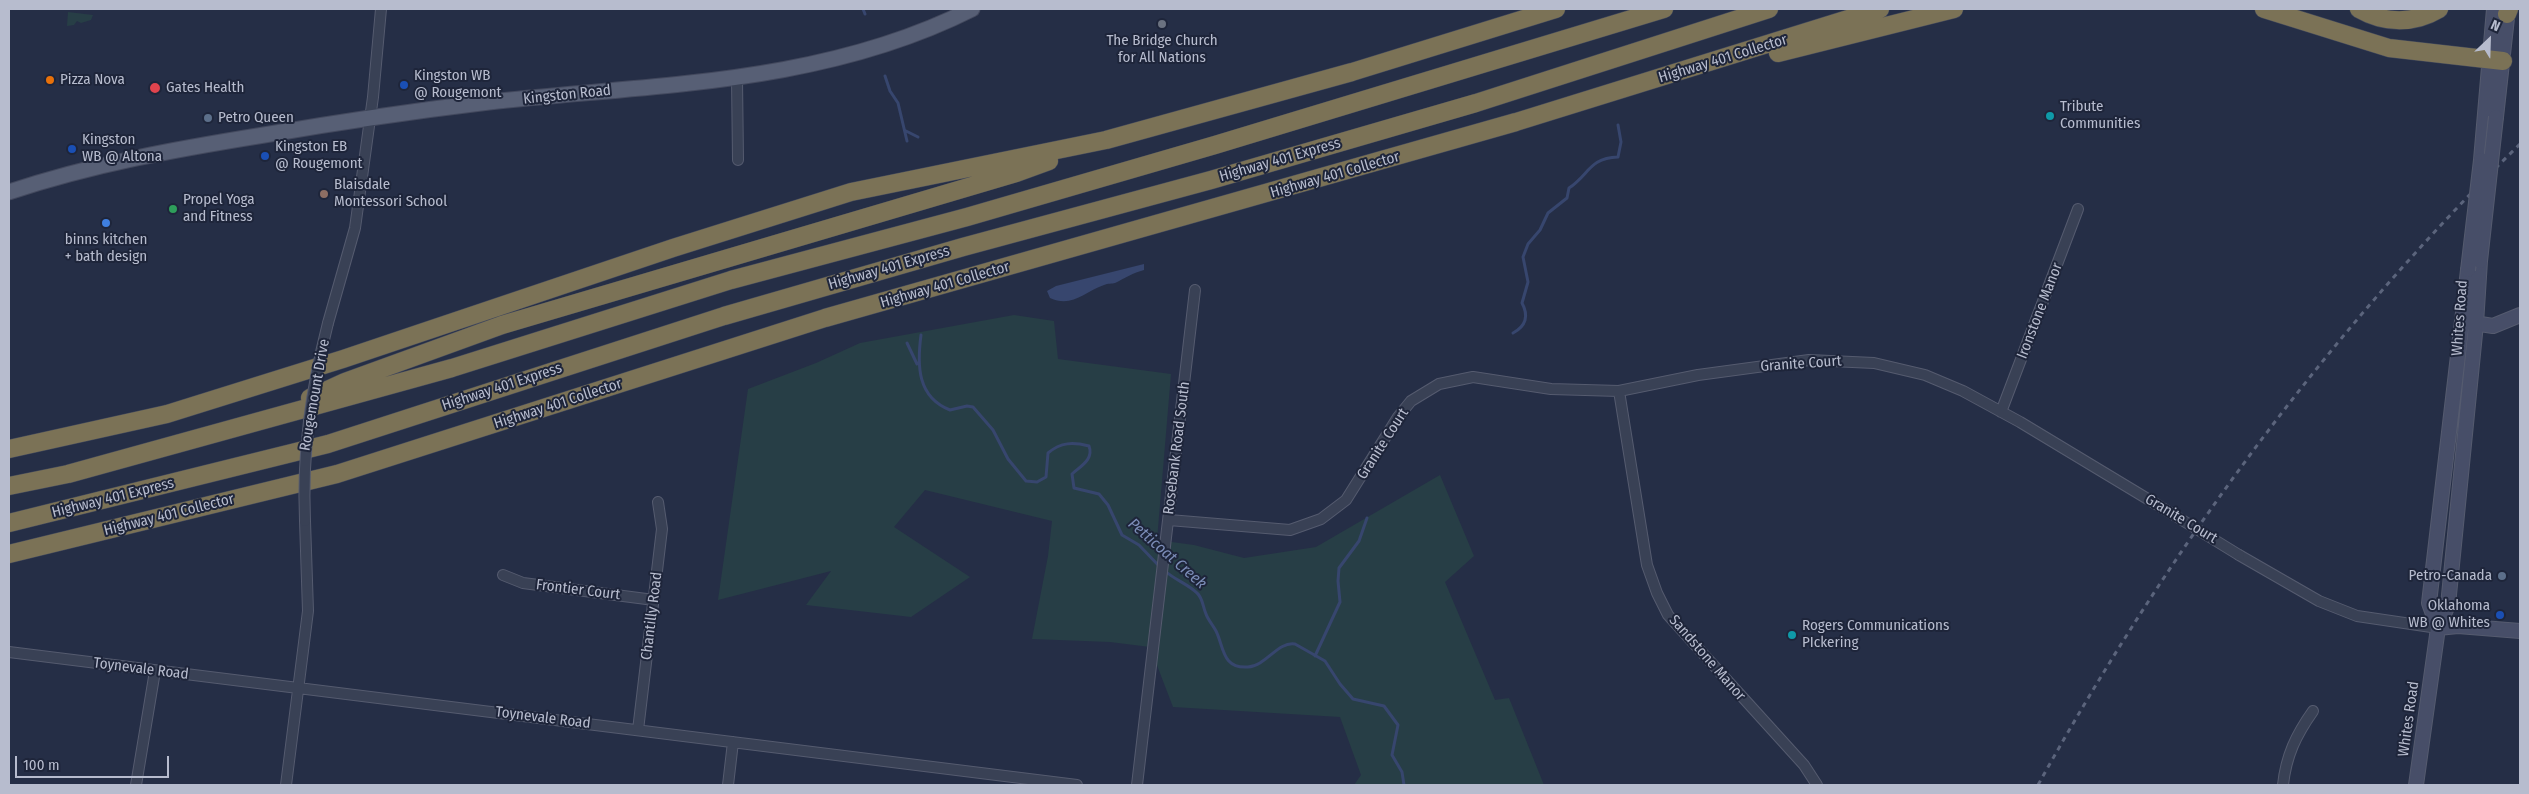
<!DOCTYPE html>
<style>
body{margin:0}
#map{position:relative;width:2529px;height:794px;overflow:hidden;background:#252e46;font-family:"Fira Sans Condensed",sans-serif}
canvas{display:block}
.frame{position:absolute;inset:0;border:10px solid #b7bcce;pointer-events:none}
.north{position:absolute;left:2464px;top:15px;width:50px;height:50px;-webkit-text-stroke:4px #1e253a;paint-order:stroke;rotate:24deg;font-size:14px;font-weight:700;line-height:20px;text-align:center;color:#b7bcce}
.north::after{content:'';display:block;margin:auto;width:18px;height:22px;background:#b7bcce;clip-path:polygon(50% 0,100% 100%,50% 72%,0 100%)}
.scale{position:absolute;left:15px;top:756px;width:154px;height:22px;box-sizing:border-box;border:2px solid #b7bcce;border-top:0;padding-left:6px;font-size:15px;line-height:18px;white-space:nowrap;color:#b7bcce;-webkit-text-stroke:4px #1e253a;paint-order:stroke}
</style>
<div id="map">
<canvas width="2529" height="794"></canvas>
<div class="frame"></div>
<div class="north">N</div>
<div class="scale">100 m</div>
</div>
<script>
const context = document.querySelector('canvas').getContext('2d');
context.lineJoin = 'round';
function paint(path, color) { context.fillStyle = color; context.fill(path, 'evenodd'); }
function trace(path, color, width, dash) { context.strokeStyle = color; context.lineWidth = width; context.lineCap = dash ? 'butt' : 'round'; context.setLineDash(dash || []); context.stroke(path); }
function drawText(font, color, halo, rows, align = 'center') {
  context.font = font + ' "Fira Sans Condensed",sans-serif'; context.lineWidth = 4; context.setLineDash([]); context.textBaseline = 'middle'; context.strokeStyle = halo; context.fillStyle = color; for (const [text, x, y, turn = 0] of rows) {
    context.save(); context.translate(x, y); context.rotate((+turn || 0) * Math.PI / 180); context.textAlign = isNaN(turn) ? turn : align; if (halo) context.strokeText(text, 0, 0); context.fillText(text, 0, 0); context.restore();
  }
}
const green = new Path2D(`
 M68 12 93 15 91 20 81 23 77 21 74 25 67 26Z
 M1014 315 1054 321 1058 359 1171 374 1157 540 1194 545 1244 558 1316 547 1440 475 1474 556 1445 582 1495 700 1509 698 1544 785H1354L1361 775 1340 717 1173 707 1150 647 1110 642 1032 639 1048 556 1052 521 925 490 894 527 970 577 911 617 806 605 831 571 718 600 748 389 816 363 860 343Z`);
const water = new Path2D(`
 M1144 264V270C1133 273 1125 278 1115 283 1112 284 1108 283 1104 285 1084 292 1072 308 1050 298L1047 291 1056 286Z`);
const stream = new Path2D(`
 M863 9 865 14
 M885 76 890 91 898 103 907 141
 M906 131 918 137
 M1513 333C1526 326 1529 316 1522 303L1528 282 1523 257 1528 244 1540 230 1548 213 1567 198 1569 188C1589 175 1589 158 1618 157L1621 142 1618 125
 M921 335C917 365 917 397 950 410L967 406 973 407 993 430 1008 459 1026 481 1037 482 1046 477 1048 453C1061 442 1073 442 1089 446 1094 459 1081 466 1072 474L1074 488 1099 494 1108 505 1122 535 1139 545 1160 567
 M907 343 917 364
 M1165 571C1175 580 1188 584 1197 593 1203 598 1203 608 1206 614 1208 620 1213 625 1216 631 1224 647 1222 669 1248 667 1266 666 1278 641 1295 644L1325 661 1340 684 1353 699 1384 706 1398 725 1392 755 1402 772 1404 785
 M1315 656 1340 602 1338 581 1339 568 1359 541 1367 518`);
const street = new Path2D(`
 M737 79 738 160
 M328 323 355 228 373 97 381 9
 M1619 391 1647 565 1657 593 1668 615 1804 765 1817 785
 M2001 412 2078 209
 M1169 520 1290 530 1321 519 1346 500 1398 417 1411 401 1439 384 1473 377 1551 389 1619 391 1698 375 1809 360 1874 363 1925 375 1963 391 2020 422 2156 504
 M2239 555 2319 601 2357 616 2438 628
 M503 575 523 583 654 600
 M9 652 1077 785
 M638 730 662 529 658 502
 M136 785 155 671
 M286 785 308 611 305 521
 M728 785 733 742
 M1137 785 1195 290
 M2283 785C2286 756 2296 735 2313 711`);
const secondary = new Path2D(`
 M2496 117 2508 9
 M2481 160 2494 9
 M2468 322 2493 326 2520 315
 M2438 628 2429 603 2468 270
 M2438 628 2458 626 2520 631
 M2416 785 2438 628 2448 605 2476 324 2480 261`);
const primary = new Path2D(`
 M9 192C93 164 177 149 264 135 339 122 414 111 489 102 654 84 821 85 972 9`);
const highway = new Path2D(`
 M2264 9 2389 48 2503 61
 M2359 9C2385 24 2414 24 2439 9
 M2507 14 2509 9
 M1778 53 1954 9
 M310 398 345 382 502 325 1016 173 1049 161
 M9 449 167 414 343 359 673 248 851 192 1106 140 1352 72 1556 9
 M9 486 68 474 452 368 731 280 967 217 1215 145 1664 9
 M9 523 328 444 724 316 963 247 1211 180 1476 103 1769 9
 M9 554 337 474 825 318 1516 122 1880 9`);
const rail = new Path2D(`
 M2038 785C2168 551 2328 332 2520 144`);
const streetBridge = new Path2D(`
 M2156 504 2239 555
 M305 521C302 451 311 390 328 323`);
const secondaryBridge = new Path2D(`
 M2480 261 2496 117
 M2468 270 2481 160`);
const markers = [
 [1162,24,5,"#6b7280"],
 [50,80,5,"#e8710a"],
 [404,85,5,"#1a4fb4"],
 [155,88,6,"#e0444e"],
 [2050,116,5,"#0f9aa8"],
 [208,118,5,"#5c6f8a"],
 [72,149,5,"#1a4fb4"],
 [265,156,5,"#1a4fb4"],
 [324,194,5,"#8d6e63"],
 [173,209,5,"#2e9e5b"],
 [106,223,5,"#3f7fe0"],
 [2502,576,5,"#5c6f8a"],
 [2500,615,5,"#1a4fb4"],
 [1792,635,5,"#0f9aa8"]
];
const poiNames = [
 ["The Bridge Church",1162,41,"center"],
 ["for All Nations",1162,58,"center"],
 ["Kingston WB",414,76],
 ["@ Rougemont",414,93],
 ["Pizza Nova",60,80],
 ["Gates Health",166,88],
 ["Tribute",2060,107],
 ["Communities",2060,124],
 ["Petro Queen",218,118],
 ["Kingston",82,140],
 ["WB @ Altona",82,157],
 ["Kingston EB",275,147],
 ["@ Rougemont",275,164],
 ["Blaisdale",334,185],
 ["Montessori School",334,202],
 ["Propel Yoga",183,200],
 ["and Fitness",183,217],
 ["binns kitchen",106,240,"center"],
 ["+ bath design",106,257,"center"],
 ["Petro-Canada",2492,576,"right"],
 ["Oklahoma",2490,606,"right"],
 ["WB @ Whites",2490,623,"right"],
 ["Rogers Communications",1802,626],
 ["PIckering",1802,643]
];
const streetNames = [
 ["Highway 401 Collector",1723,59,-17],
 ["Kingston Road",567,95,-6],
 ["Highway 401 Express",1280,160,-16],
 ["Highway 401 Collector",1335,175,-16],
 ["Highway 401 Express",889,268,-16],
 ["Highway 401 Collector",945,285,-16],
 ["Ironstone Manor",2040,311,-69],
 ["Whites Road",2460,318,-86],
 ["Granite Court",1801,364,-4],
 ["Highway 401 Express",502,387,-18],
 ["Rougemount Drive",315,395,-80],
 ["Highway 401 Collector",558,404,-18],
 ["Granite Court",1383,444,-57],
 ["Rosebank Road South",1177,448,-83],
 ["Highway 401 Express",113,498,-14],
 ["Highway 401 Collector",169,515,-14],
 ["Granite Court",2181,519,31],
 ["Frontier Court",578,590,7],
 ["Chantilly Road",652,616,-83],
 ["Sandstone Manor",1707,658,49],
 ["Toynevale Road",141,669,7],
 ["Toynevale Road",543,718,7],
 ["Whites Road",2409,719,-82]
];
const waterNames = [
 ["Petticoat Creek",1167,554,41]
];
paint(green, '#273e46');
paint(water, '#37466e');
trace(stream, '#37466e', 3);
trace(street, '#555b6f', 12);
trace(secondary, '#555b6f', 16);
trace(primary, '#43495e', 17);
trace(highway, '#41485c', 19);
trace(street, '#394155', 10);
trace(secondary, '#474e68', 14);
trace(primary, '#575f75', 15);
trace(highway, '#7b7256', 18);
trace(rail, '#5b647c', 3, [5, 5]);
trace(streetBridge, '#555b6f', 12, []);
trace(secondaryBridge, '#555b6f', 16, []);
trace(streetBridge, '#394155', 10);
trace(secondaryBridge, '#474e68', 14);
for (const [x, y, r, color] of markers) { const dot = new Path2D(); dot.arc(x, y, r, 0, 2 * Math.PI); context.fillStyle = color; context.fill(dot); trace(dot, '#1e253a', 2); }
drawText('15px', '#b7bcce', '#1e253a', poiNames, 'left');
drawText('15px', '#b7bcce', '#1e253a', streetNames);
drawText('italic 16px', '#7c8db8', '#1e253a', waterNames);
</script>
